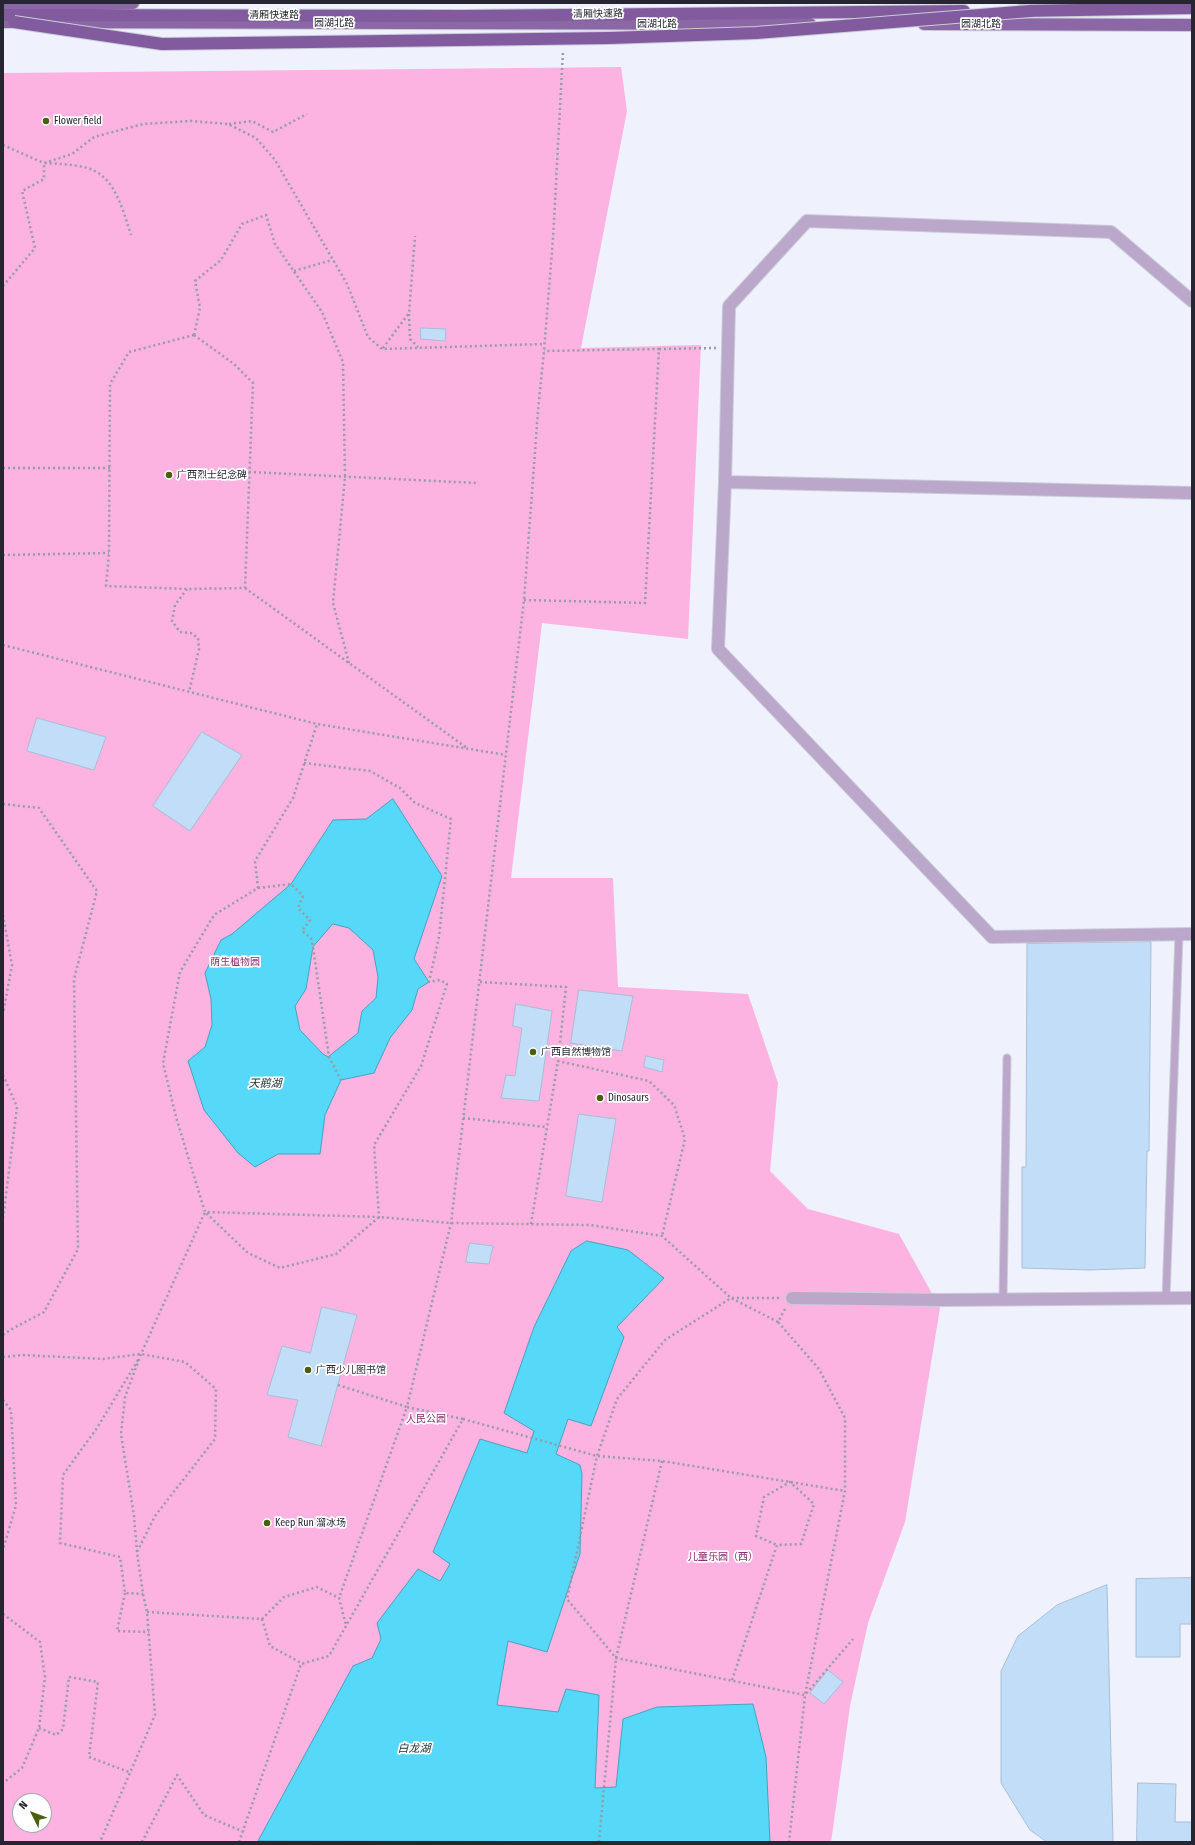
<!DOCTYPE html>
<meta charset="utf-8">
<style>
body{margin:0}
#map{position:relative;width:1195px;height:1845px;overflow:hidden;background:#eff1fd;font-family:"Fira Sans Condensed",sans-serif}
canvas{display:block}
.frame{position:absolute;inset:0;border:4px solid #252631;pointer-events:none}
.north{position:absolute;left:12px;top:1793px;width:40px;height:40px;box-sizing:border-box;background:#fff;border:1px solid #a8a8ad;border-radius:50%;rotate:312deg;font-size:11px;font-weight:700;line-height:16px;text-align:center;color:#252631}
.north::after{content:'';display:block;margin:auto;width:14px;height:18px;background:#48600b;clip-path:polygon(50% 0,100% 100%,50% 72%,0 100%)}
</style>
<div id="map">
<canvas width="1195" height="1845"></canvas>
<div class="frame"></div>
<div class="north">N</div>
</div>
<script>
const context = document.querySelector('canvas').getContext('2d');
context.lineJoin = 'round';
function paint(path, color) { context.fillStyle = color; context.fill(path, 'evenodd'); }
function trace(path, color, width, dash) { context.strokeStyle = color; context.lineWidth = width; context.lineCap = dash ? 'butt' : 'round'; context.setLineDash(dash || []); context.stroke(path); }
function drawText(font, color, halo, rows, align = 'center') {
  context.font = font + ' "Fira Sans Condensed","Noto Sans SC",sans-serif'; context.lineWidth = 3.5; context.setLineDash([]); context.textBaseline = 'middle'; context.strokeStyle = halo; context.fillStyle = color; for (const [text, x, y, turn = 0] of rows) {
    context.save(); context.translate(x, y); context.rotate((+turn || 0) * Math.PI / 180); context.textAlign = isNaN(turn) ? turn : align; if (halo) context.strokeText(text, 0, 0); context.fillText(text, 0, 0); context.restore();
  }
}
const green = new Path2D(`
 M621 67 627 111 581 348 701 345 688 639 542 623 511 878H613L618 987 748 994 778 1083 770 1171 808 1209 899 1234 940 1308 905 1522 868 1623 850 1706 831 1842H3V73ZM20 1801H44V1825H20Z`);
const water = new Path2D(`
 M393 799 442 876 414 959 429 982 418 989 412 1010 390 1038 374 1073 341 1080 325 1115 320 1154H278L255 1167 238 1153 204 1110 188 1061 205 1047 212 1025 211 999 205 973 221 940 232 934 291 884 333 820 366 819ZM333 924 349 928 373 950 378 977 376 998 362 1011 358 1033 328 1057 323 1054 300 1030 295 1006 306 989 313 947Z
 M587 1241 628 1250 664 1278 617 1327 624 1337 591 1426 568 1419 556 1454 580 1465 582 1474 580 1554 547 1652 508 1641 497 1705 558 1712 566 1689 599 1695 595 1788 616 1787 623 1719 657 1707 753 1704 766 1757 770 1842 258 1841 353 1666 372 1658 381 1639 377 1623 418 1569 440 1581 450 1564 433 1552 480 1439 527 1453 534 1431 504 1413 534 1327 571 1251Z`);
const building = new Path2D(`
 M421 328 446 329 445 341 421 339Z
 M37 718 106 737 94 770 27 751Z
 M202 732 242 755 190 831 153 806Z
 M1151 942 1149 1151H1147L1145 1268 1090 1270 1022 1268V1167H1026L1027 944Z
 M579 990 633 996 622 1051 571 1043Z
 M516 1004 552 1011 539 1101 501 1098 506 1075 515 1076 522 1028 513 1026Z
 M646 1056 664 1060 662 1072 644 1067Z
 M579 1114 616 1119 602 1202 566 1196Z
 M470 1243 493 1246 489 1264 466 1262Z
 M322 1307 357 1315 321 1446 288 1437 298 1400 267 1395 282 1346 310 1353Z
 M1192 1578V1624H1180V1657H1136V1579Z
 M1107 1585 1113 1842H1047L1030 1830 1001 1783V1671L1018 1636 1057 1605Z
 M828 1670 843 1682 824 1704 810 1693Z
 M1138 1783 1176 1784 1175 1822H1192V1842H1137Z`);
const path = new Path2D(`
 M229 124 252 121 273 132 307 114
 M3 145 44 163 72 154 94 137 143 124 191 121 228 124 256 138 275 160 347 284 368 337 382 349 544 344
 M294 271 332 260
 M3 286 35 248 22 191 44 179V163C57 164 74 164 87 168 115 175 123 211 131 235
 M409 314 410 339 418 347
 M194 335 234 364 253 383 245 588 188 589 106 586 109 553 110 384 129 352Z
 M194 335 200 308 195 281 221 260 242 224 266 215 275 244 322 312 343 362 345 477 333 603 349 663
 M383 348 409 313 415 236
 M659 349 716 348
 M3 468H110
 M249 472 477 483
 M3 555 109 553
 M245 588 467 748
 M187 589 175 605 172 621 180 632 191 633 198 638 199 649 189 692
 M524 600 645 603 659 349 544 351
 M3 645 317 724 506 755
 M304 763 370 771 400 788 415 803 451 819 439 937 429 982 440 980 447 984 421 1066 374 1145 379 1217 205 1212 176 1117 163 1063 180 972 214 915 258 888 255 861 293 798 317 724
 M3 804 39 808 97 891 74 979 78 1249 44 1312 10 1330 3 1335
 M258 888 291 884 303 896 298 908 310 920 302 931 311 938 313 947 329 1057 341 1080
 M3 915 12 965 3 1014
 M480 982 566 987 558 1061 649 1081 674 1105 685 1139 662 1236
 M3 1075 17 1107 3 1219
 M463 1118 547 1127
 M531 1224 558 1061
 M785 1309 778 1322 819 1369 845 1418V1491L805 1695 789 1842
 M778 1322 731 1298 665 1340 617 1399 597 1456 567 1599 616 1658 805 1695 853 1639
 M3 1357 22 1355 103 1359 141 1354 185 1362 216 1389 215 1439 155 1516 137 1552 143 1594 147 1612 155 1715 100 1842
 M138 1360 97 1428 63 1475 60 1543 120 1557 125 1593 143 1594
 M338 1385 407 1407 339 1598
 M3 1400 11 1410 16 1505 3 1550
 M463 1419 597 1456 662 1461 845 1491
 M137 1552 134 1516 121 1434 125 1397 141 1354 205 1212 248 1253 280 1268 336 1254 379 1217 451 1223 590 1225 662 1236 731 1298H779
 M125 1593 117 1631 149 1632
 M147 1612 262 1619 284 1597 317 1587 339 1598 346 1625
 M3 1614 40 1642 45 1677 39 1728 22 1768 3 1783
 M262 1619 270 1646 303 1664
 M732 1680 777 1545 801 1544 814 1504 790 1482 764 1497 756 1536 777 1545
 M39 1728 56 1735 63 1729 69 1677 98 1682 89 1757 129 1772
 M142 1842 177 1775 204 1815 244 1832
 M239 1842 301 1664 329 1656 463 1419 407 1407 451 1223 524 600 538 411 544 351 553 239 563 51
 M599 1842 616 1658 662 1461`);
const service = new Path2D(`
 M1166 1298 1179 934
 M1003 1299 1007 1058`);
const minor = new Path2D(`
 M725 482 729 306 807 221 1111 232 1192 301
 M1192 493 725 482 718 649 992 937 1192 934
 M792 1298 941 1300 1192 1298`);
const primary = new Path2D(`
 M3 7 133 3
 M3 22 810 24
 M924 24 1192 25`);
const trunk = new Path2D(`
 M1020 11 1192 8
 M3 15 464 16 964 11`);
const trunkBridge = new Path2D(`
 M14 22 162 44 609 38 756 33 1030 11`);
const markers = [
 [46,121,4,"#48600b"],
 [169,475,4,"#48600b"],
 [533,1052,4,"#48600b"],
 [600,1098,4,"#48600b"],
 [308,1370,4,"#48600b"],
 [267,1523,4,"#48600b"]
];
const streetNames = [
 ["清厢快速路",598,14,-1],
 ["清厢快速路",274,15],
 ["园湖北路",334,23],
 ["园湖北路",657,24],
 ["园湖北路",981,24]
];
const poiNames = [
 ["Flower field",54,121],
 ["广西烈士纪念碑",177,475],
 ["广西自然博物馆",541,1052],
 ["Dinosaurs",608,1098],
 ["广西少儿图书馆",316,1370],
 ["Keep Run 溜冰场",275,1523]
];
const parkNames = [
 ["荫生植物园",235,962],
 ["人民公园",426,1419],
 ["儿童乐园（西）",723,1557]
];
const waterNames = [
 ["天鹅湖",265,1084],
 ["白龙湖",414,1749]
];
paint(green, '#fcb3e2');
paint(water, '#56d8f8');
trace(water, '#47a3bc', 1);
paint(building, '#c1ddf8');
trace(building, '#a8bed4', 1);
trace(service, '#cbccd8', 9);
trace(minor, '#cbccd8', 14);
trace(primary, '#cbccd8', 14);
trace(trunk, '#cbccd8', 14);
trace(path, '#999aa6', 2.5, [2, 3]);
trace(service, '#baa7ca', 7);
trace(minor, '#baa7ca', 12);
trace(primary, '#8b67a6', 12);
trace(trunk, '#825b9f', 12);
trace(trunkBridge, '#cbccd8', 14, []);
trace(trunkBridge, '#825b9f', 12);
for (const [x, y, r, color] of markers) { const dot = new Path2D(); dot.arc(x, y, r, 0, 2 * Math.PI); context.fillStyle = color; context.fill(dot); trace(dot, '#fff', 1.5); }
drawText('10px', '#252631', '#fff', streetNames);
drawText('10px', '#252631', '#fff', poiNames, 'left');
drawText('10px', '#8b2c71', '#fff', parkNames);
drawText('italic 11px', '#172d33', '#fff', waterNames);
</script>
